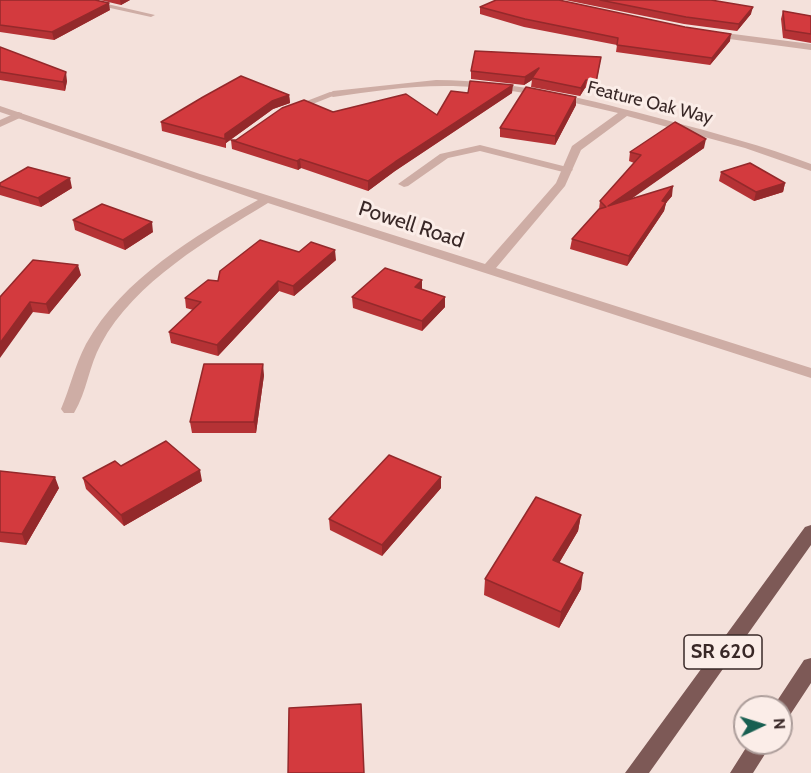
<!DOCTYPE html>
<style>
body{margin:0}
#map{position:relative;width:811px;height:773px;overflow:hidden;background:#f4e1db;font-family:Cabin,sans-serif}
canvas{display:block}
.north{position:absolute;left:733px;top:695px;width:60px;height:60px;box-sizing:border-box;background:#fbede8;border:2px solid #ad9e9b;border-radius:50%;rotate:86deg;font-size:16px;font-weight:700;line-height:24px;text-align:center;color:#392827}
.north::after{content:'';display:block;margin:auto;width:21px;height:27px;background:#185f51;clip-path:polygon(50% 0,100% 100%,50% 72%,0 100%)}
</style>
<div id="map">
<canvas width="811" height="773"></canvas>
<div class="north">N</div>
</div>
<script>
const context = document.querySelector('canvas').getContext('2d');
context.lineJoin = 'round';
function paint(path, color) { context.fillStyle = color; context.fill(path, 'evenodd'); }
function trace(path, color, width, dash) { context.strokeStyle = color; context.lineWidth = width; context.lineCap = dash ? 'butt' : 'round'; context.setLineDash(dash || []); context.stroke(path); }
function drawText(font, color, halo, rows, align = 'center') {
  context.font = font + ' Cabin,sans-serif'; context.lineWidth = 6; context.setLineDash([]); context.textBaseline = 'middle'; context.strokeStyle = halo; context.fillStyle = color; for (const [text, x, y, turn = 0] of rows) {
    context.save(); context.translate(x, y); context.rotate((+turn || 0) * Math.PI / 180); context.textAlign = isNaN(turn) ? turn : align; if (halo) context.strokeText(text, 0, 0); context.fillText(text, 0, 0); context.restore();
  }
}
const service = new Path2D(`
 M330 92 338 94 295 111 286 109Z
 M18 112 22 113V117L0 127V120Z
 M480 145 571 168 573 170 567 173 480 151 448 158 408 186 404 187 398 184 440 154Z`);
const minor = new Path2D(`
 M74 0H90L155 15 151 17Z
 M710 31 811 44V50L707 36V32Z
 M436 80C514 80 591 100 666 120 715 133 764 146 811 164V171L745 148 627 116 581 150 565 186 496 268 811 368V378L268 203C210 238 134 282 101 344 89 365 87 392 74 413H64L61 409C70 388 75 365 86 344 123 278 195 236 258 200L0 112V106L200 174 485 264 556 183 572 146 618 113C564 100 508 87 453 86 413 85 373 91 333 97L328 94 333 91Z`);
const primary = new Path2D(`
 M811 525V545L649 773H625L805 527Z
 M811 658V683L788 718 781 721V707H773L804 660Z
 M749 743H772L753 773H730Z`);
const wall = new Path2D(`
 M0 0 110 10 54 40 0 32Z
 M100 0H130L121 5Z
 M565 0H711L751 14 737 31 684 24Z
 M480 7 730 41 710 65 616 52 617 45 524 27 480 14Z
 M783 11 811 16V43L783 38 781 19Z
 M0 47 67 81 65 91 0 80Z
 M601 57 595 91 585 88 580 96 531 87 532 80 524 85 471 79V71Z
 M468 93H512L395 171 368 191 301 168 298 170 232 149 231 140H236L333 112 437 115Z
 M289 95 290 103 273 109 226 143V148L162 131 161 122Z
 M576 105 555 145 500 137V128Z
 M704 148 630 199 672 196 666 203 664 211 627 266 570 249 572 239 599 209 600 201 634 163 629 161 630 152Z
 M721 172 785 183 783 192 754 201 719 181Z
 M0 183 72 188 41 207 0 195Z
 M73 220 153 232 125 250 75 230Z
 M299 252 336 260 294 296 279 291 218 356 171 343 169 332 193 310 186 308 185 298 218 281Z
 M81 275 49 314 33 312 0 297Z
 M422 280V289L445 307 422 331 353 308 352 297Z
 M264 375 256 433H192L190 422Z
 M0 471 59 488 26 545 0 542Z
 M83 478 202 481 124 526 86 489Z
 M441 488 382 556 330 530 329 519Z
 M581 515 578 531 559 563 581 589 559 628 484 595 485 579Z`);
const shadedWall = new Path2D(`
 M120 0H130L121 5Z
 M109 3 110 10 54 40 52 32Z
 M753 7 751 14 737 31 739 24Z
 M731 34 730 41 710 65 712 58Z
 M539 68 532 78V80L524 85 525 77Z
 M66 72 67 81 65 91 63 82Z
 M586 80 585 88 580 96 581 88Z
 M513 85 512 93 395 171 368 191V181L395 162Z
 M289 95 290 103 273 109 226 143V148L225 134 272 101Z
 M576 97V105L555 145V136Z
 M706 139 704 148 607 216 608 206Z
 M300 159 301 168 298 170 297 161Z
 M70 178 72 188 41 207 38 198Z
 M785 183 783 192 754 201 756 192Z
 M673 186 672 196 666 203 664 211 627 266 629 256 662 201Z
 M152 222 153 232 125 250 123 240Z
 M335 250 336 260 294 296 293 286Z
 M78 265 81 275 49 314 46 304Z
 M422 280V290L415 287Z
 M278 281 279 291 218 356 217 345Z
 M445 297V307L422 331V321Z
 M30 302 33 312 0 358V343Z
 M263 364 264 375 256 433 254 422Z
 M200 470 202 481 124 526 121 515Z
 M55 477 59 488 26 545 22 534Z
 M441 477V488L382 556V545Z
 M581 515 578 531 551 577 553 560Z
 M583 573 581 589 559 628 561 612Z`);
const building = new Path2D(`
 M0 0H95L109 3 52 32 0 25Z
 M496 0H559L685 27 731 34 712 58 617 45 618 38 525 19 480 7Z
 M600 0H711L753 7 739 24 686 17Z
 M783 11 811 16V34L785 30Z
 M0 47 66 72 63 82 0 72Z
 M475 51 601 57 596 82 586 80 581 88 532 78 539 68 525 77 471 71Z
 M241 76 289 95 272 101 225 134V139L161 122 203 97Z
 M470 81 513 85 395 162 368 181 300 159 297 161 231 140H236L282 108 304 100 333 112 406 94 437 115 451 91 468 93Z
 M526 87 576 97 555 136 500 128Z
 M675 122 706 139 608 206 673 186 662 201 666 202 629 256 572 239 599 209 606 207 600 201 641 155 630 152Z
 M750 163 785 183 756 192 721 172Z
 M28 167 70 178 38 198 0 186V183Z
 M102 204 152 222 123 240 73 220Z
 M260 240 299 252 311 242 335 250 293 286 278 281 217 345 169 332 201 302 185 298 208 280 218 281 220 271Z
 M33 260 78 265 46 304 30 302 0 343V297Z
 M385 268 422 280 415 287 445 297 422 321 352 297Z
 M204 364H263L254 422H190Z
 M166 441 200 470 121 515 83 478 115 461 121 466Z
 M389 455 441 477 382 545 329 519Z
 M0 471 55 477 22 534 0 532Z
 M536 497 581 515 553 560 583 573 561 612 485 579Z
 M361 704 364 773H288L289 708Z`);
const farStreetnames = [
 ["Feature Oak Way",650,103,14]
];
const shields = [
 [723,652,78]
];
const shieldNames = [
 ["SR 620",723,652]
];
const streetNames = [
 ["Powell Road",411,225,18]
];
paint(service, '#ceada5');
paint(minor, '#ceada5');
paint(primary, '#7d5956');
paint(wall, '#b53235');
paint(shadedWall, '#94292b');
paint(building, '#d33a3e');
trace(building, '#94292b', 1.5);
drawText('18px', '#392827', '#fbede8', farStreetnames);
for (const [x, y, w] of shields) { const box = new Path2D(); box.roundRect(x - w / 2, y - 17, w, 34, 4.5); context.fillStyle = '#fbede8'; context.fill(box); trace(box, '#392827', 1.5); }
drawText('bold 20px', '#392827', null, shieldNames);
drawText('21px', '#392827', '#fbede8', streetNames);
</script>
